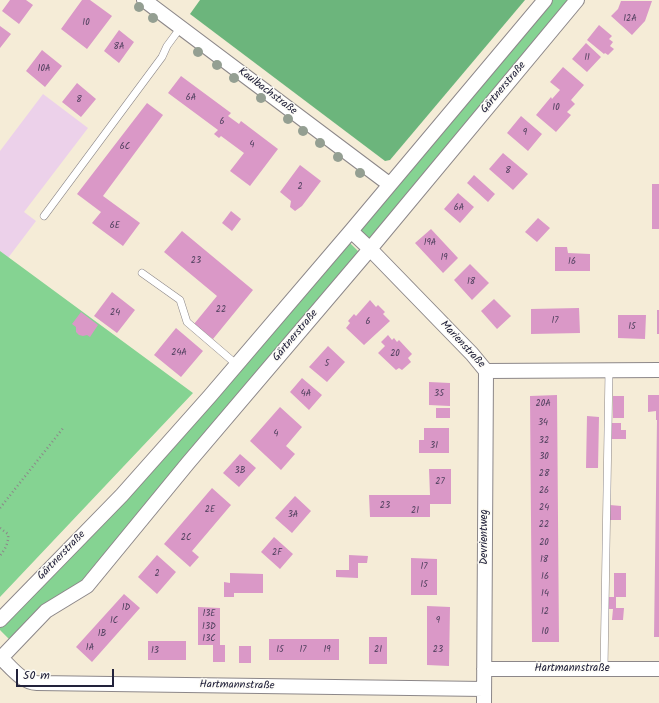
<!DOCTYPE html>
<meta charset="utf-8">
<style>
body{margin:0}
#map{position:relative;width:659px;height:703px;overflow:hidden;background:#f5ecd7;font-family:Kalam,sans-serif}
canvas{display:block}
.scale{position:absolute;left:16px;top:669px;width:98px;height:18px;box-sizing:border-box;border:2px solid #22223b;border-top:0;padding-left:5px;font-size:12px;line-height:14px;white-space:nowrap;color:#22223b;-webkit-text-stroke:3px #fdfcf7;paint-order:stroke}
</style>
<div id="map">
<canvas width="659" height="703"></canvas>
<div class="scale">50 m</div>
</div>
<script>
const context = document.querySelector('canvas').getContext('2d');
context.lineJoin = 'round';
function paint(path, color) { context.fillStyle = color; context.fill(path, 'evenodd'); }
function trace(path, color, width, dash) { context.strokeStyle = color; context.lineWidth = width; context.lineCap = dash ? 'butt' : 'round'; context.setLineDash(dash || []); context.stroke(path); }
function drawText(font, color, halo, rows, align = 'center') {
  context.font = font + ' Kalam,sans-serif'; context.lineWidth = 3; context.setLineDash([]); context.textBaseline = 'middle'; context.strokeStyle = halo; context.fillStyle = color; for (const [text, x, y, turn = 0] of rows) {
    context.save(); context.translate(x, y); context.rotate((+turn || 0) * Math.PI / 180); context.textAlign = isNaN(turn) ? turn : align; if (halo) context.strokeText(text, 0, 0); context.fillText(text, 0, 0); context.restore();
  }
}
const built = new Path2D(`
 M43 94 88 128 24 212 36 221 8 258 0 251V151Z`);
const green = new Path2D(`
 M552 0H571L371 238H369L360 231V228Z
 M350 243 359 252 78 585 9 639 0 630V628L123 502Z
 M0 251 193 393 0 597Z`);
const forest = new Path2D(`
 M200 0H525L390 160 385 161 190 14Z`);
const building = new Path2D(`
 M10 0H26L33 5 19 24 2 11Z
 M82 0H90L112 16 87 49 61 29Z
 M621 1H652L645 21 632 35 611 16 618 9Z
 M599 25 612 36 609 39 613 42 610 46 614 49 608 55 605 53 604 54 587 40Z
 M0 26 11 34 0 48Z
 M119 30 134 42 119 63 104 51Z
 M586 43 601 57 587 72 572 59Z
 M42 50 62 66 45 87 26 71Z
 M563 67 584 85 571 100 575 104 567 112 571 115 556 132 536 115 551 97 552 99 560 90 550 82Z
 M181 76 231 113 228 116 239 124 241 121 278 149 250 186 230 171 244 153 221 136 219 138 214 134 218 130 168 93Z
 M77 83 96 99 81 117 62 102Z
 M147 103 163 115 103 196 140 223 123 246 92 223 101 212 77 194Z
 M521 116 542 134 528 151 507 133Z
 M503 153 528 174 513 190 489 169Z
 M300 165 321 181 302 206 295 211 290 207 291 201 280 192Z
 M474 175 495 194 488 202 467 183Z
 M652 184H659V229H652Z
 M458 193 474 207 460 223 444 209Z
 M231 211 241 219 232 231 222 223Z
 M538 218 550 228 537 242 525 232Z
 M431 229 458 258 443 273 415 243Z
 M182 231 253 290 213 339 194 324 217 296 164 252Z
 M555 247H567L568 253 590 254V271H555Z
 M470 264 489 283 472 300 454 280Z
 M112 292 135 310 117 333 94 316Z
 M494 299 511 316 497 329 481 311Z
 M370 300 376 307 378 305 385 312 383 314 390 321 364 345 346 328 350 323 348 321 354 314 356 316Z
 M579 308 580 333 531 334V309Z
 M657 310H659V334H657Z
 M81 312 98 325 90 337 87 335 83 336 79 335 76 332V327L72 324Z
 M618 315H646L645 339 618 338Z
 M176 328 203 351 181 377 154 355Z
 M388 335 392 340 394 338 397 342 399 340 412 354 408 358 411 362 402 370 399 368 396 370 378 353 385 346 381 342Z
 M328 346 345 362 327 382 309 367Z
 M302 378 322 395 309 410 290 392Z
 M429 382 450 383V406L429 405Z
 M557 395 559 642H532L530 396Z
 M648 395H659V637H654L657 420H656V411L648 412Z
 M613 396H624V418H613Z
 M280 407 302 427 286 446 295 454 281 470 250 441Z
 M436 408H450V418H436Z
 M587 416 599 417 598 468H586Z
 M610 423H621V430H626V439H610Z
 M424 428H449V453H419V440H424Z
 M240 454 256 468 239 487 223 473Z
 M429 469H451V504H430V517H370L369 495H430Z
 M212 488 231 505 192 551 199 557 190 567 164 544Z
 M295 496 311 511 292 533 275 518Z
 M610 505 621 506V520H610Z
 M274 537 293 554 280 569 261 552Z
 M157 555 176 572 157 594 138 577Z
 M349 555 368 556 367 563H358V578L336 577V570H349Z
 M411 558 437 559V595H411Z
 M230 573 263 574V593H234V597H224V582L230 583Z
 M614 573H626V597H616V608H624L623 620H612L613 609H609V597H614Z
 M124 594 140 608 92 662 76 647Z
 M427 606 450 607 449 666 427 665Z
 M198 607 220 608V645H225V662H213V645H198Z
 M369 637H387V664H369Z
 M269 639H339V660H269Z
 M148 641H186V660H148Z
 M239 646H251V663H239Z`);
const path = new Path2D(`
 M0 508 64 427
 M0 528 8 534C9 543 5 549 0 556`);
const service = new Path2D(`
 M44 216 162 57 167 46 181 27
 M142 273 180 300 187 322 236 364
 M604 669 609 370`);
const minor = new Path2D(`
 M144 0 389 184
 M351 231 370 249 472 354 486 371
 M486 371 659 370
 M0 620 122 495 210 396 351 231 545 0
 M0 657C11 667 21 682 37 683L484 689
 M1 658 46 611 87 586 188 463 370 249 577 0
 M484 669H659
 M484 703 486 371`);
const trees = [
 [139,7],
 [153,18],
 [198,52],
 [217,65],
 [234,78],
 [261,98],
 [288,119],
 [303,131],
 [320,143],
 [338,157],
 [360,173]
];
const numberNames = [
 ["12A",630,19],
 ["10",86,23],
 ["8A",119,47],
 ["11",587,58],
 ["10A",44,69],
 ["6A",191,98],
 ["8",79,100],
 ["10",556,108],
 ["6",222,122],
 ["9",525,133],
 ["4",252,145],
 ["6C",125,147],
 ["8",508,171],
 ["2",300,187],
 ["6A",459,208],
 ["6E",115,226],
 ["19A",430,243],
 ["19",444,258],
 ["23",196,261],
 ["16",572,262],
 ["18",471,282],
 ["22",221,310],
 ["24",115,313],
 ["17",555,321],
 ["6",368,322],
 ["15",632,327],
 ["24A",179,353],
 ["20",395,354],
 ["5",327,364],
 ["4A",306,394],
 ["35",439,394],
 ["20A",543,404],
 ["34",543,423],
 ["4",276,434],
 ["32",544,441],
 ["31",434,446],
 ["30",544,457],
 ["3B",240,471],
 ["28",544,474],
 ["27",440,482],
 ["26",544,491],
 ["23",385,506],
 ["24",544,508],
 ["2E",210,510],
 ["21",415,511],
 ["3A",293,515],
 ["22",544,525],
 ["2C",186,538],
 ["20",544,543],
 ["2F",277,553],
 ["18",544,560],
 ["17",424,567],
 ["2",157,574],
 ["16",545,577],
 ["15",424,585],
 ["14",545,594],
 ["1D",126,608],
 ["12",545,612],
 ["13E",209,614],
 ["1C",114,621],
 ["9",438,621],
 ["13D",209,627],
 ["10",545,632],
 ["1B",102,634],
 ["13C",209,639],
 ["1A",90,648],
 ["15",280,650],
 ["17",303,650],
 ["19",327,650],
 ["21",378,650],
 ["23",438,650],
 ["13",155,651]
];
const streetNames = [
 ["Gärtnerstraße",504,88,-50],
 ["Kaulbachstraße",267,92,37],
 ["Gärtnerstraße",296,336,-50],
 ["Marienstraße",462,345,47],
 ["Devrientweg",485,537,-90],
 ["Gärtnerstraße",62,556,-46],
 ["Hartmannstraße",572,669],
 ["Hartmannstraße",237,686,1]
];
paint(built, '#ecd1ea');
paint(green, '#85d392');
paint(forest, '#6cb57c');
paint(building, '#da98c7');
trace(service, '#8c8789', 8);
trace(minor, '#8c8789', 16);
trace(path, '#8c8789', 2.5, [1, 3]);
trace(service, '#fff', 7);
trace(minor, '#fff', 14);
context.fillStyle = '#949f92';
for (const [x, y] of trees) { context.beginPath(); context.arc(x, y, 5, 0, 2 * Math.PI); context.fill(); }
drawText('9px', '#50405e', null, numberNames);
drawText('11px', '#22223b', '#fdfcf7', streetNames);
</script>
